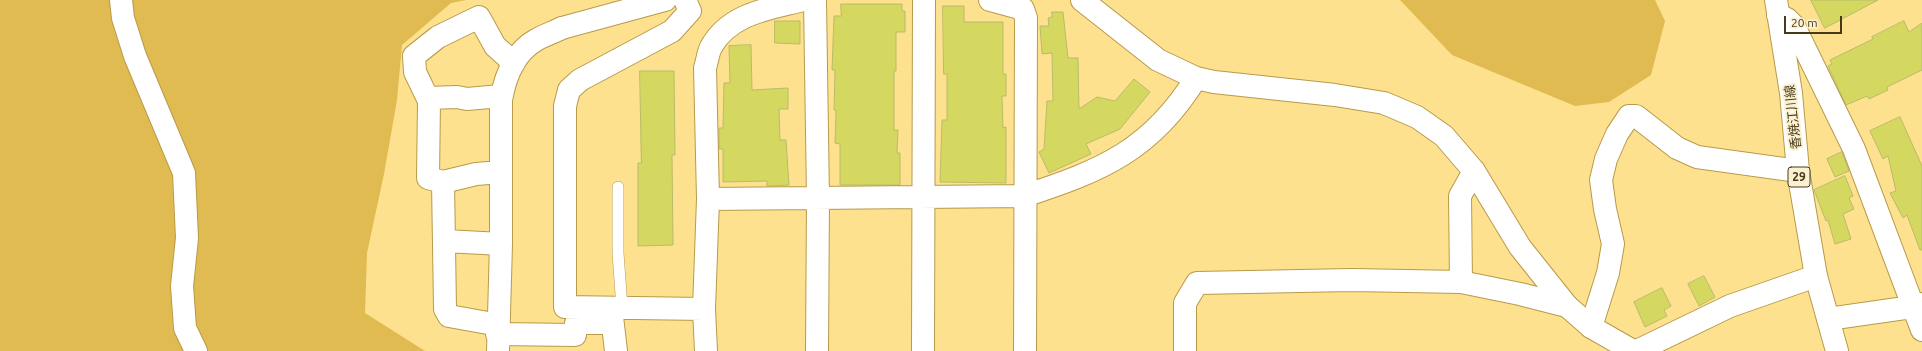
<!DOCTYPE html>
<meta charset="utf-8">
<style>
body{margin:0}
#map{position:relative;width:1922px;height:351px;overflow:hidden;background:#fee18f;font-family:Ubuntu,sans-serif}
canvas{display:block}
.scale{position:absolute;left:1784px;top:16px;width:58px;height:18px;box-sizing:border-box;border:2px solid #463a18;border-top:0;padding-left:5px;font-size:12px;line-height:14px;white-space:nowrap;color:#463a18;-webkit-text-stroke:3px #fbf0d1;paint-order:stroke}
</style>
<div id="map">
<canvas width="1922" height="351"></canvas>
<div class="scale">20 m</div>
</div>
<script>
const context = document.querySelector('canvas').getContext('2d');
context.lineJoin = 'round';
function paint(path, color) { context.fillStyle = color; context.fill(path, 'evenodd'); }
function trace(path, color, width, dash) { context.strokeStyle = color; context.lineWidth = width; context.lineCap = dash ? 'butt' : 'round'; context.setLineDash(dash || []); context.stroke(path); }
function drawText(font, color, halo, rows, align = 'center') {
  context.font = font + ' Ubuntu,"Noto Sans JP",sans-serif'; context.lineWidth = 4; context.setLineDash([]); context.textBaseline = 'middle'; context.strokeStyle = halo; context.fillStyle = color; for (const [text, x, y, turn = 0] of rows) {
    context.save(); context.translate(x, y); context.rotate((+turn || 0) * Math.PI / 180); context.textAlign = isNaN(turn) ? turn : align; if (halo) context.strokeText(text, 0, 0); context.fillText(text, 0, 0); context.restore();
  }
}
const green = new Path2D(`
 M0 0H466L451 3 402 45 397 100 384 174 367 253 365 313 425 351H0Z
 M1400 0H1655L1665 21 1651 75 1609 102 1575 106 1452 55Z`);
const building = new Path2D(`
 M1811 0H1878L1825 28Z
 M841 4H902V11H905V32H896V71H894V130H898L897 153H900V185H840V144L835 143 836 111 834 110 835 70H832L834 16H841Z
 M943 6H964V22H1003V74H1006V96H1002L1003 128 1006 127V183L940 182 942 120H947V74H944Z
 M1052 12H1063L1068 58H1078L1079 109 1097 97 1115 101 1134 79 1150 92 1120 129 1086 144 1091 154 1049 173 1039 152 1044 149 1047 101H1053L1052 53 1042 54 1040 26H1049L1048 18 1052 17Z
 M775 21H800V44L775 43Z
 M1904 21 1909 32 1922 23V70L1887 87 1888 90 1869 99 1867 96 1846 105 1828 66 1832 64 1830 60 1873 39 1872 37Z
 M751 45 752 90 788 88V109H779L780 140H786L789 185 767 186V181L723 182V149H719V128H723L724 83H730L729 46Z
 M640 71H674L675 155H672L673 245 638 246V163H641Z
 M1900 117 1922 166V250H1920L1907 215 1903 218 1890 193 1896 191 1888 156 1883 159 1870 131Z
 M1842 152 1849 171 1835 177 1827 159Z
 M1845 176 1853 196 1849 198 1854 209 1843 214 1851 239 1835 244 1828 220 1826 221 1814 190Z
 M1704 276 1715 297 1699 306 1688 284Z
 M1662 288 1671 306 1664 310 1667 316 1645 327 1634 302Z`);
const lane = new Path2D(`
 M618 187V253L622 308`);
const street = new Path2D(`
 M121 0 123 18 135 56 184 173 187 238 182 286 185 328 196 351
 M685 0 690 11 672 31 580 80 569 90 565 106V307L704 309
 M815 0 818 199 817 351
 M990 0 1023 9 1026 18 1025 351
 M1778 15 1787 19 1794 26 1854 149 1922 330
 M428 98 457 97 467 99 501 96
 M443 182 428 178 429 101 415 72 414 56 438 37 479 17 495 46 514 63
 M708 199 1024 196C1101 171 1152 150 1196 78
 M445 241 501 244
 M1461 282 1460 196 1474 171
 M611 308 616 351
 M1828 319 1912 307 1922 304
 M499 325 449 316 445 309 443 182 476 174 501 172
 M1591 327 1608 273 1613 244 1605 209 1601 180 1606 159 1617 134 1629 116H1636L1677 148 1697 157 1798 171
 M497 334 575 335 576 323H612
 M498 351 501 244V100C505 77 515 52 536 40 545 35 554 32 562 28
 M706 351 704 309 708 199 705 68C707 62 708 53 711 47 730 13 769 9 803 0
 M923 351 924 0
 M1185 351V303L1197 283 1352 280 1461 282 1520 294 1567 306
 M1637 351 1730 306 1816 276`);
const secondary = new Path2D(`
 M1082 0 1158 60 1196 78 1214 82 1335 95 1384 103 1417 117 1444 136 1474 171 1520 247 1567 306 1591 327 1633 351
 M562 28 665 0`);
const primary = new Path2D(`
 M1776 0 1791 93 1798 171 1816 276 1837 351`);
const shields = [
 [1799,177,22]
];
const shieldNames = [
 ["29",1799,177]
];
const streetNames = [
 ["香焼江川線",1793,117,-96]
];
paint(green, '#dfbb51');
paint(building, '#d5d860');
trace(building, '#b9bb69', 1);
trace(lane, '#b79b4a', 12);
trace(street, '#b79b4a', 24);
trace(secondary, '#b79b4a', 24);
trace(primary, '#b79b4a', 24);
trace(lane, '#fff', 11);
trace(street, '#fff', 22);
trace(secondary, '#fff', 22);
trace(primary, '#fff', 22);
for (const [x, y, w] of shields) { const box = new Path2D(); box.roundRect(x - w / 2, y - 10, w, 20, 3); context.fillStyle = '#fbf0d1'; context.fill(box); trace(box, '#463a18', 1); }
drawText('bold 12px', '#463a18', null, shieldNames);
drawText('13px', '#463a18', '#fbf0d1', streetNames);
</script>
